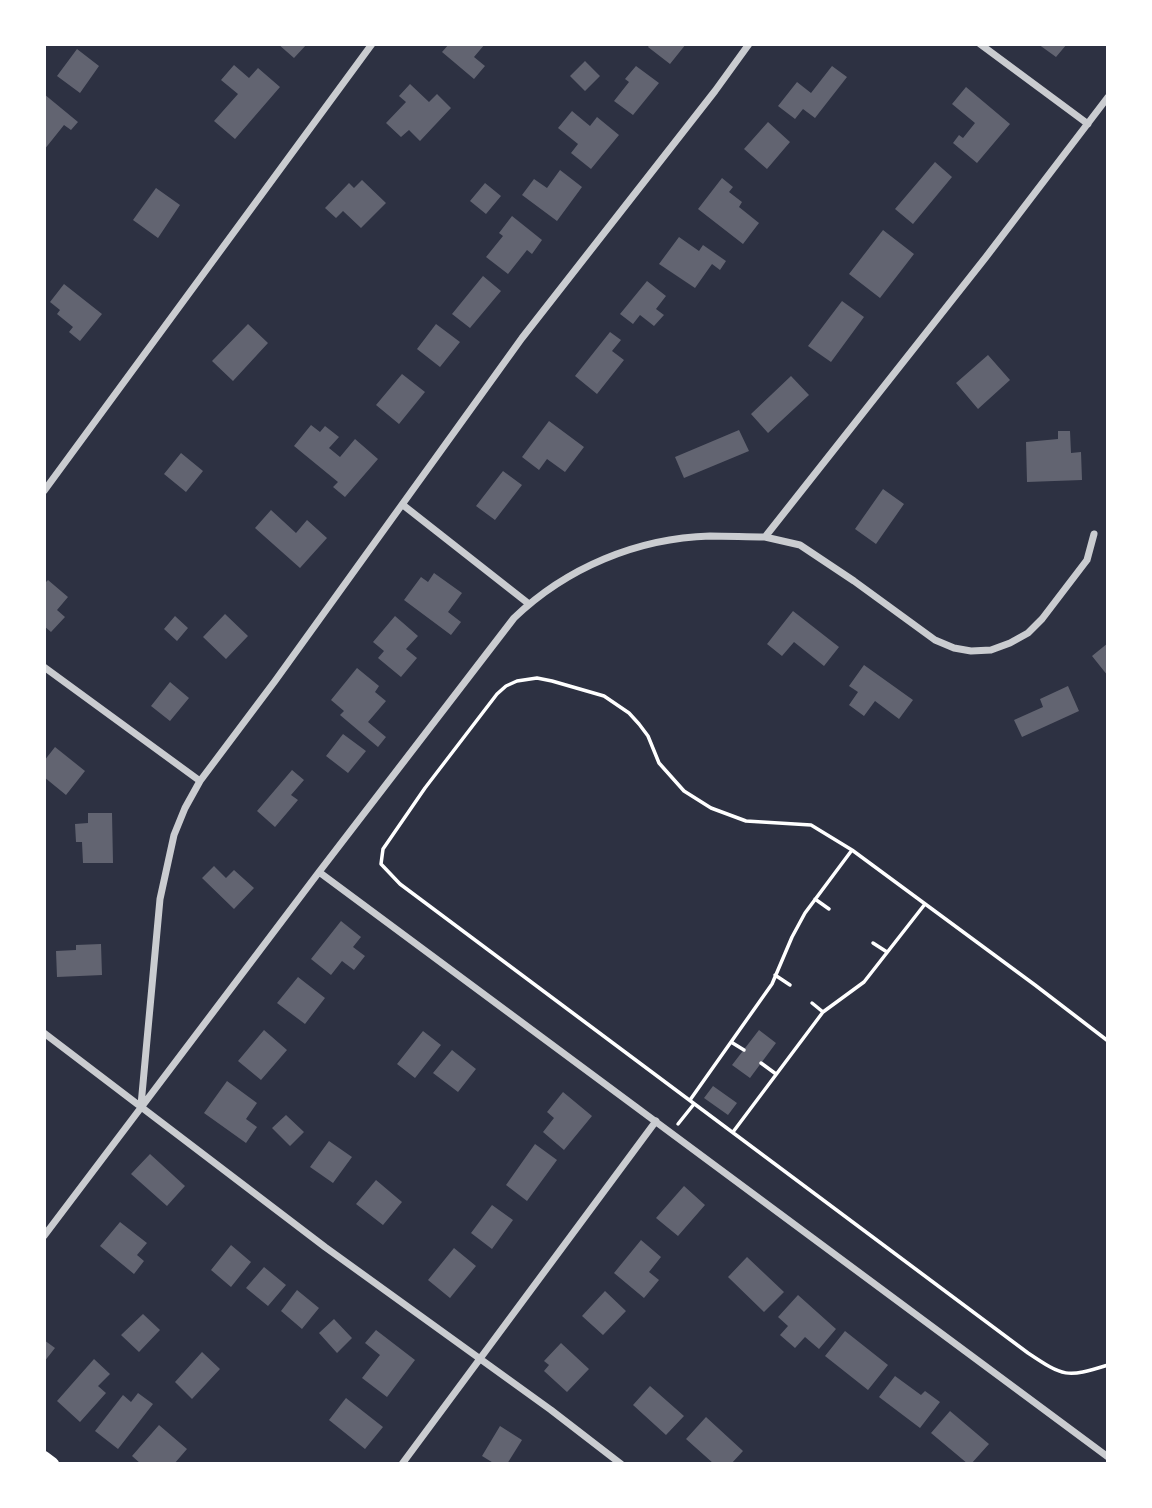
<!DOCTYPE html>
<style>
body{margin:0}
#map{position:relative;width:1152px;height:1508px;overflow:hidden;background:#2d3142;font-family:"Space Grotesk",sans-serif}
canvas{display:block}
.frame{position:absolute;inset:0;border:46px solid #fff;pointer-events:none}
</style>
<div id="map">
<canvas width="1152" height="1508"></canvas>
<div class="frame"></div>
</div>
<script>
const context = document.querySelector('canvas').getContext('2d');
context.lineJoin = 'round';
function paint(path, color) { context.fillStyle = color; context.fill(path, 'evenodd'); }
function trace(path, color, width, dash) { context.strokeStyle = color; context.lineWidth = width; context.lineCap = dash ? 'butt' : 'round'; context.setLineDash(dash || []); context.stroke(path); }
const building = new Path2D(`
 M278 44H307L294 58Z
 M449 44H485L474 57 485 66 474 79 442 52Z
 M650 44H686L670 64 648 47Z
 M1038 44H1067L1056 57Z
 M77 49 99 66 80 93 57 76Z
 M585 61 600 76 585 91 570 76Z
 M234 65 249 78 258 68 280 87 235 139 214 121 238 94 221 80Z
 M636 66 659 83 633 115 614 101 629 82 625 79Z
 M832 66 847 77 815 118 803 109 795 119 778 106 797 82 811 93Z
 M410 84 429 102 437 94 451 108 420 141 409 130 401 137 386 123 406 102 399 96Z
 M966 87 1010 124 977 163 953 143 959 135 963 138 975 123 952 104Z
 M44 94 78 122 71 130 64 125 44 150Z
 M572 111 590 126 597 117 619 135 591 169 571 153 578 144 558 128Z
 M768 122 790 142 767 169 744 149Z
 M935 162 952 177 913 224 895 209Z
 M560 170 582 187 557 221 522 195 534 179 547 188Z
 M722 178 733 187 729 192 742 202 739 207 759 223 743 244 698 209Z
 M362 180 386 203 361 228 343 211 336 218 325 208 349 183 354 188Z
 M485 183 501 196 486 214 470 201Z
 M156 188 180 205 158 238 133 220Z
 M512 216 542 240 532 254 527 250 508 274 486 257 503 236 499 233Z
 M883 230 914 254 880 298 849 274Z
 M679 237 699 251 703 245 726 261 720 270 712 264 695 288 659 264Z
 M483 276 501 291 470 328 452 314Z
 M647 281 666 296 656 309 664 315 654 326 640 315 633 324 620 314Z
 M64 284 102 314 80 341 69 332 73 327 57 314 60 310 50 302Z
 M842 301 864 317 831 362 808 346Z
 M248 324 268 343 233 381 212 361Z
 M436 324 460 342 440 367 417 349Z
 M610 332 621 340 612 351 624 360 597 394 575 376Z
 M988 355 1010 380 978 409 956 383Z
 M402 374 425 392 399 424 376 405Z
 M791 376 809 395 768 433 751 414Z
 M549 421 584 447 565 472 547 459 539 470 522 457Z
 M311 425 320 432 325 426 339 437 329 448 340 457 355 439 378 459 345 497 333 487 338 482 294 446Z
 M739 430 749 451 684 478 675 457Z
 M1058 431H1070L1071 453 1081 452 1082 480 1027 482 1026 442 1058 439Z
 M181 453 203 471 186 492 164 474Z
 M503 471 522 485 495 520 476 506Z
 M883 489 904 504 876 544 855 529Z
 M271 510 296 533 307 520 327 538 300 568 255 528Z
 M434 573 462 593 448 612 461 622 451 635 404 600 421 577 428 582Z
 M48 580 68 597 57 610 65 617 51 632 44 626V584Z
 M793 611 839 647 824 666 794 642 782 656 767 644Z
 M225 614 248 636 226 659 203 637Z
 M175 616 188 628 177 641 164 629Z
 M395 616 418 636 406 649 417 658 401 677 378 658 384 651 373 642Z
 M1108 643V676L1092 656Z
 M864 665 913 700 899 719 875 701 864 716 849 705 858 692 849 686Z
 M357 668 379 686 375 692 386 701 368 722 386 737 378 747 340 715 344 711 331 700Z
 M170 682 189 698 170 721 151 706Z
 M1068 686 1079 711 1022 737 1014 720 1043 707 1040 699Z
 M343 734 366 751 348 773 326 756Z
 M55 747 85 771 66 795 44 777V761Z
 M292 770 304 780 291 795 298 800 275 827 257 811Z
 M88 813H112L113 863H83L82 842H76L75 824 88 823Z
 M214 866 226 878 234 870 254 888 234 909 202 878Z
 M341 921 361 937 353 947 365 956 354 970 342 961 331 975 311 959Z
 M101 944 102 975 57 977 56 951 76 950V945Z
 M298 977 325 998 305 1024 277 1003Z
 M264 1030 287 1050 261 1080 238 1061Z
 M759 1030 776 1043 750 1078 732 1065Z
 M423 1031 441 1045 415 1078 397 1064Z
 M452 1050 476 1069 458 1092 433 1073Z
 M227 1081 257 1103 246 1119 257 1127 246 1143 204 1113Z
 M713 1086 737 1103 728 1115 704 1098Z
 M563 1092 592 1116 564 1150 543 1132 554 1118 547 1112Z
 M286 1115 304 1132 290 1146 272 1128Z
 M329 1141 352 1157 333 1183 310 1167Z
 M535 1144 557 1160 527 1201 506 1185Z
 M150 1154 185 1186 167 1206 131 1174Z
 M376 1180 402 1202 383 1225 356 1204Z
 M684 1186 705 1205 678 1236 656 1218Z
 M492 1205 513 1220 492 1249 471 1233Z
 M120 1222 147 1243 137 1255 144 1261 134 1274 100 1246Z
 M641 1240 661 1257 649 1272 659 1280 644 1298 614 1273Z
 M231 1245 251 1262 231 1287 211 1270Z
 M454 1248 476 1266 450 1298 428 1280Z
 M747 1257 784 1292 764 1312 728 1277Z
 M264 1267 286 1285 268 1306 246 1288Z
 M297 1290 319 1308 302 1329 281 1311Z
 M605 1291 626 1311 603 1335 582 1316Z
 M798 1295 836 1329 819 1349 805 1337 795 1348 780 1335 788 1326 778 1317Z
 M143 1314 160 1330 139 1352 121 1335Z
 M334 1319 352 1338 337 1353 319 1333Z
 M376 1330 415 1360 387 1397 362 1378 380 1355 365 1343Z
 M845 1331 888 1365 868 1390 825 1356Z
 M44 1340 55 1348 44 1362Z
 M561 1343 589 1369 567 1392 544 1371 549 1365 544 1361Z
 M202 1352 220 1369 192 1399 175 1382Z
 M94 1359 110 1374 98 1386 106 1393 80 1422 57 1401Z
 M895 1376 921 1395 925 1391 940 1402 920 1428 879 1397Z
 M650 1386 684 1416 666 1435 633 1405Z
 M138 1393 153 1404 118 1449 95 1431 123 1395 131 1402Z
 M346 1398 383 1427 365 1449 329 1420Z
 M950 1411 989 1444 971 1464H968L931 1433Z
 M706 1417 743 1451 731 1464H714L686 1439Z
 M159 1425 187 1449 174 1464H141L132 1456Z
 M500 1426 522 1440 507 1464H495L482 1456Z`);
const path = new Path2D(`
 M815 899 829 909
 M873 943 887 952
 M775 975 790 985
 M812 1003 823 1012
 M1108 1041 1035 985 852 850 811 825 746 821 711 808 684 791 659 763 648 736 639 724 629 713 604 696 552 681 537 678 517 681 506 686 497 694 425 788 383 849 381 864 400 884 1028 1353C1064 1377 1066 1378 1108 1365
 M731 1042 744 1050
 M761 1063 776 1074
 M690 1100 772 984 792 937 805 913 852 850
 M678 1124 694 1104
 M733 1132 823 1012 864 982 925 904`);
const minor = new Path2D(`
 M980 44 1088 124
 M44 491 372 44
 M403 505 529 604
 M765 537 800 545 854 581 935 640 954 648 971 651 991 650 1010 643 1028 633 1042 619 1087 560 1094 534
 M44 667 200 781
 M319 872 1108 1457
 M44 1033 325 1247 551 1410 621 1464
 M141 1105 160 899 174 835 185 808 200 781 275 681 522 338 715 91 749 44
 M44 1236 319 872 514 618C566 568 637 538 710 536 729 536 747 537 765 537L986 257 1108 97
 M402 1464 656 1121`);
const secondary = new Path2D(`
 M44 1458 52 1464`);
paint(building, '#626471');
trace(path, '#fff', 3.5);
trace(minor, '#caccd0', 7);
trace(secondary, '#fff', 14);
</script>
